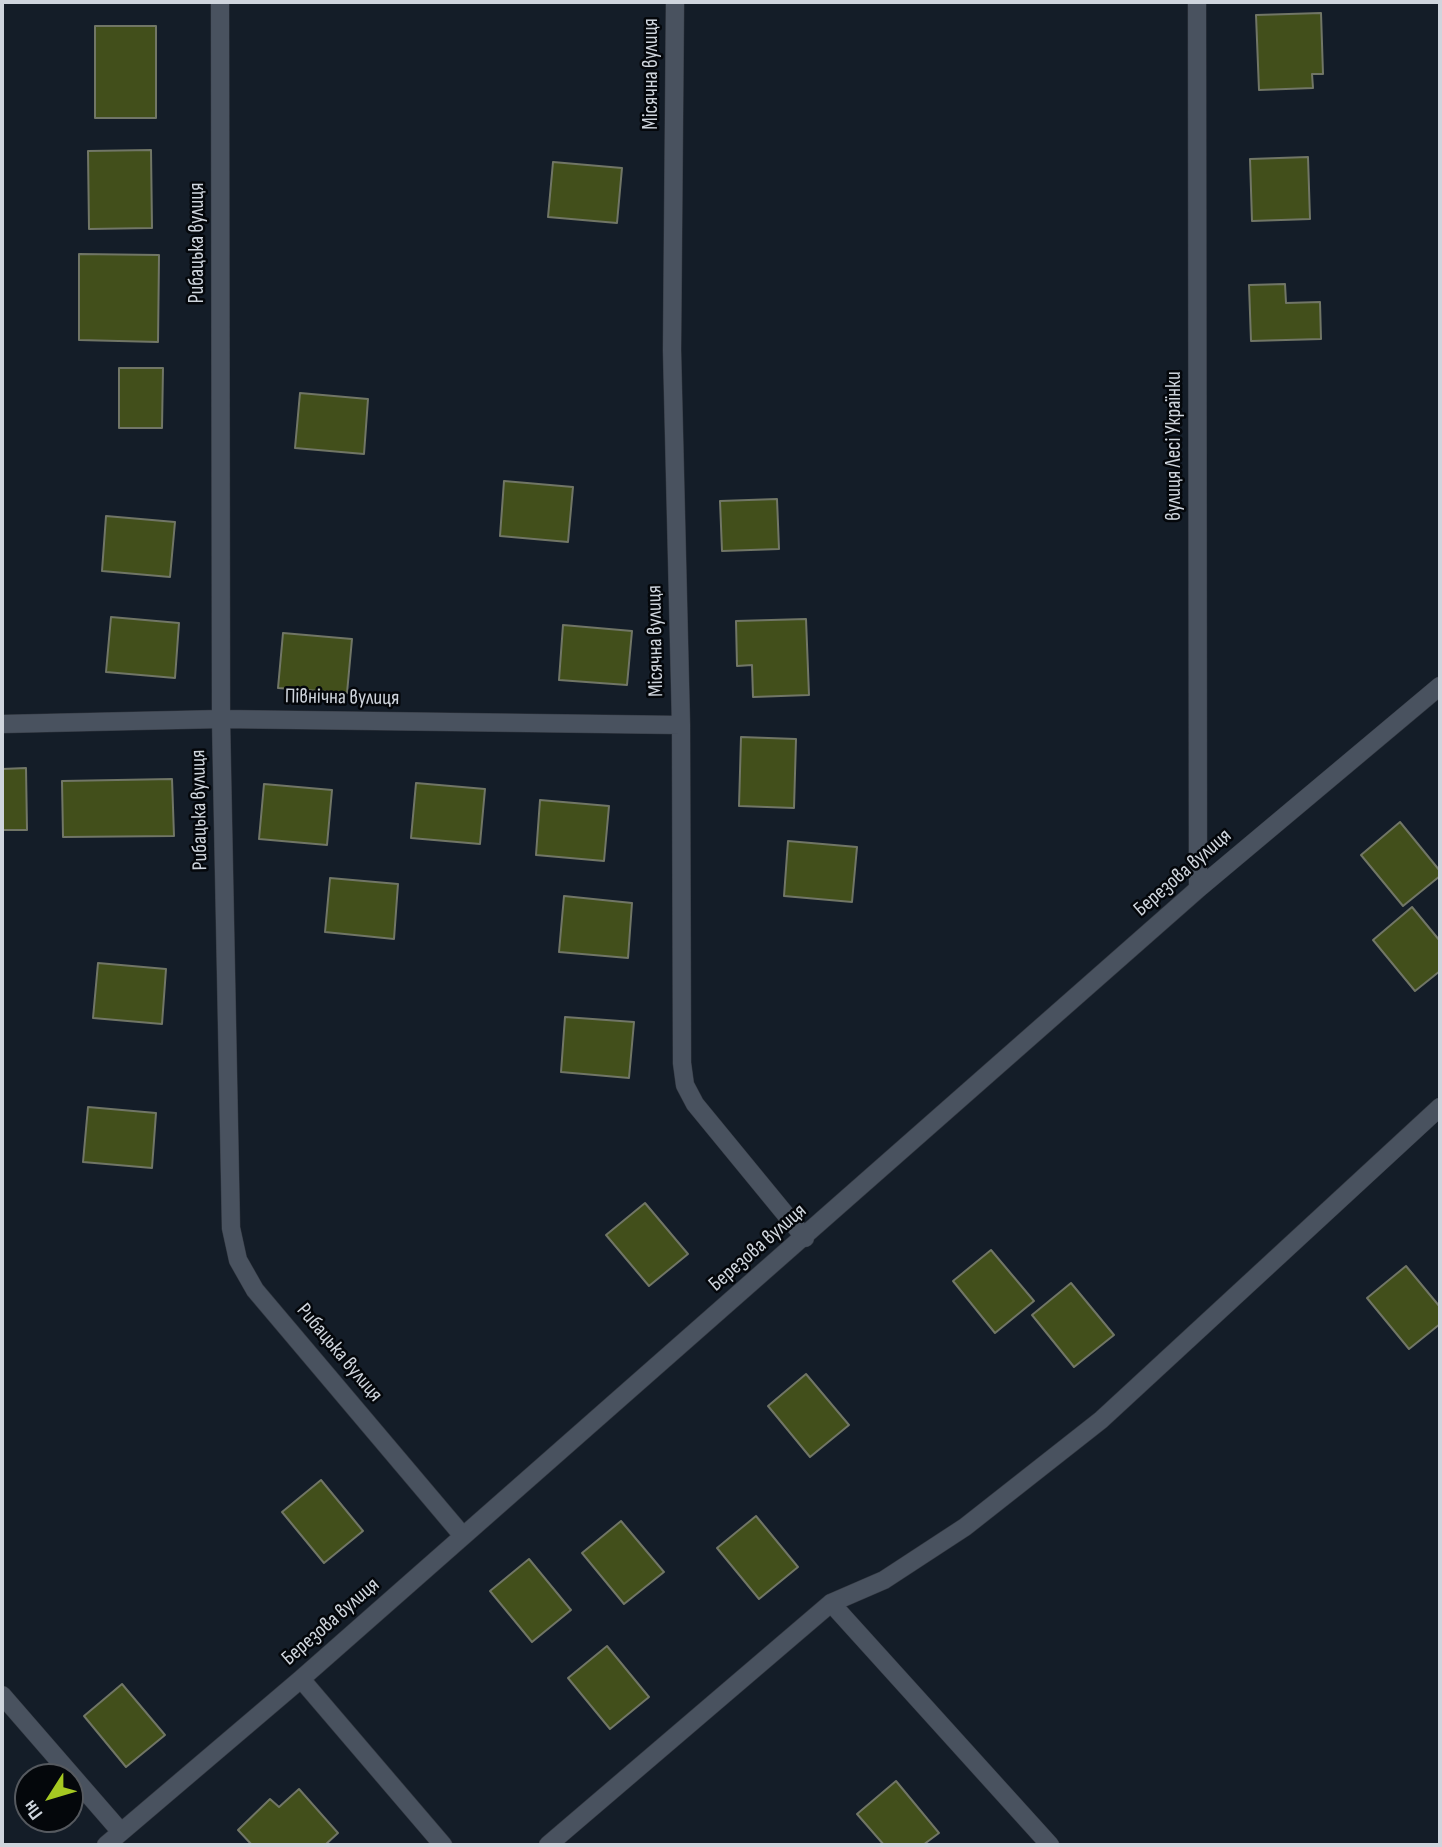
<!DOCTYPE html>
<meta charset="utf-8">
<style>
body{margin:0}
#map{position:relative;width:1442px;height:1847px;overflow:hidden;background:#141d28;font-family:"Sofia Sans Condensed",sans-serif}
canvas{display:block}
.frame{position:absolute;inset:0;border:4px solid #cfd5dd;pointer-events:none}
.north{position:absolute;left:14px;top:1763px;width:70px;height:70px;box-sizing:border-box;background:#04070b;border:2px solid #55595f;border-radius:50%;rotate:233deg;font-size:19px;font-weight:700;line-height:28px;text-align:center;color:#cfd5dd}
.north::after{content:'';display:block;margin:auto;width:24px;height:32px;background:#a5c822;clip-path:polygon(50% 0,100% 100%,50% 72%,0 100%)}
</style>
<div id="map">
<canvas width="1442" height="1847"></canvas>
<div class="frame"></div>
<div class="north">Пн</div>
</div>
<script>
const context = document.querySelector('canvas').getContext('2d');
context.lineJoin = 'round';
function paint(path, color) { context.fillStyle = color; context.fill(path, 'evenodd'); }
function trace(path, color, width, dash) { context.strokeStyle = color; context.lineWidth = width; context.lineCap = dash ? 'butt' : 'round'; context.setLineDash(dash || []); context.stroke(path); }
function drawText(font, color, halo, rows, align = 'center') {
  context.font = font + ' "Sofia Sans Condensed",sans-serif'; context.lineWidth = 5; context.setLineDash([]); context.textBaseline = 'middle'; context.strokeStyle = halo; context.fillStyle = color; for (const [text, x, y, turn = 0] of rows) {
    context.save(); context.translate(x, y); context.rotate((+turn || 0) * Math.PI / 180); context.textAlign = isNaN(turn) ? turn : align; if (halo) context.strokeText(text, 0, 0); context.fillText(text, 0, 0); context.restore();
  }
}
const building = new Path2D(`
 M1321 13 1323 74H1312L1313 88 1259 90 1256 15Z
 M95 26H156V118H95Z
 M151 150 152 228 89 229 88 151Z
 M1308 157 1310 219 1252 221 1250 159Z
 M553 162 622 168 617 223 548 217Z
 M79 254 159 255 158 342 79 340Z
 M1285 284 1286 303 1320 302 1321 339 1251 341 1249 285Z
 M119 368H163L162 428H119Z
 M300 393 368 399 364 454 295 448Z
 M504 481 573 487 568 542 500 536Z
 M777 499 779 549 722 551 720 501Z
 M106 516 175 522 170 577 102 571Z
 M111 617 179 623 175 678 106 672Z
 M806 619 809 695 753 697 752 665 737 666 736 621Z
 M563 625 632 631 627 685 559 680Z
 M283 633 352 639 347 693 278 688Z
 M741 737 796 739 794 808 739 806Z
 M26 768 27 830H2V769Z
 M172 779 174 836 63 837 62 781Z
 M416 783 485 789 480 844 411 838Z
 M264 784 332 790 327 845 259 839Z
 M540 800 609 806 604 861 536 855Z
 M1400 822 1440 871V876L1403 906 1361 855Z
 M788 841 857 847 852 902 784 896Z
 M330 878 398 884 394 939 325 932Z
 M564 896 632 903 628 958 559 952Z
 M1412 907 1440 941V971L1415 991 1373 940Z
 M98 963 166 969 162 1024 93 1018Z
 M565 1017 634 1022 629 1078 561 1072Z
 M88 1107 156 1113 152 1168 83 1162Z
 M645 1203 688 1254 649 1286 606 1235Z
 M991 1250 1034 1301 995 1333 953 1281Z
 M1406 1266 1440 1307V1324L1409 1349 1367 1298Z
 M1071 1283 1114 1335 1074 1367 1032 1315Z
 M806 1374 849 1425 810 1457 768 1406Z
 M321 1480 363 1531 324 1563 282 1512Z
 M756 1516 798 1567 759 1599 717 1548Z
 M621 1521 664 1572 624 1604 582 1553Z
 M529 1559 571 1610 532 1642 490 1591Z
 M607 1646 649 1697 610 1729 568 1678Z
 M122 1684 165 1735 126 1767 84 1716Z
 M896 1781 939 1833 923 1845H884L857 1814Z
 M299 1789 338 1833 325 1845H252L238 1830 270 1799 279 1807Z`);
const street = new Path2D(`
 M220 2 221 719 231 1228 238 1260 255 1290 463 1536
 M675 2 672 350 681 725 682 1063 685 1085 695 1104 805 1238
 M1197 2 1198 889
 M2 724 221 719 681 725
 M831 1603 1050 1845
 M301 1679 443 1845
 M2 1695 121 1832
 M106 1845 301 1679 1198 889 1440 686
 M548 1845 831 1603 884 1580 965 1527 1101 1420 1440 1107`);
const streetNames = [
 ["Місячна вулиця",652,74,-90],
 ["Рибацька вулиця",198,243,-90],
 ["вулиця Лесі Українки",1175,446,-90],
 ["Місячна вулиця",656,641,-91],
 ["Північна вулиця",342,698,1],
 ["Рибацька вулиця",200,810,-91],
 ["Березова вулиця",1183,873,-41],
 ["Березова вулиця",758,1248,-41],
 ["Рибацька вулиця",339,1353,50],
 ["Березова вулиця",331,1622,-41]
];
paint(building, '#424f1b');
trace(building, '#717666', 2);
trace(street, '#333841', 19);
trace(street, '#49525f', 18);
drawText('21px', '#cfd5dd', '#04070b', streetNames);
</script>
